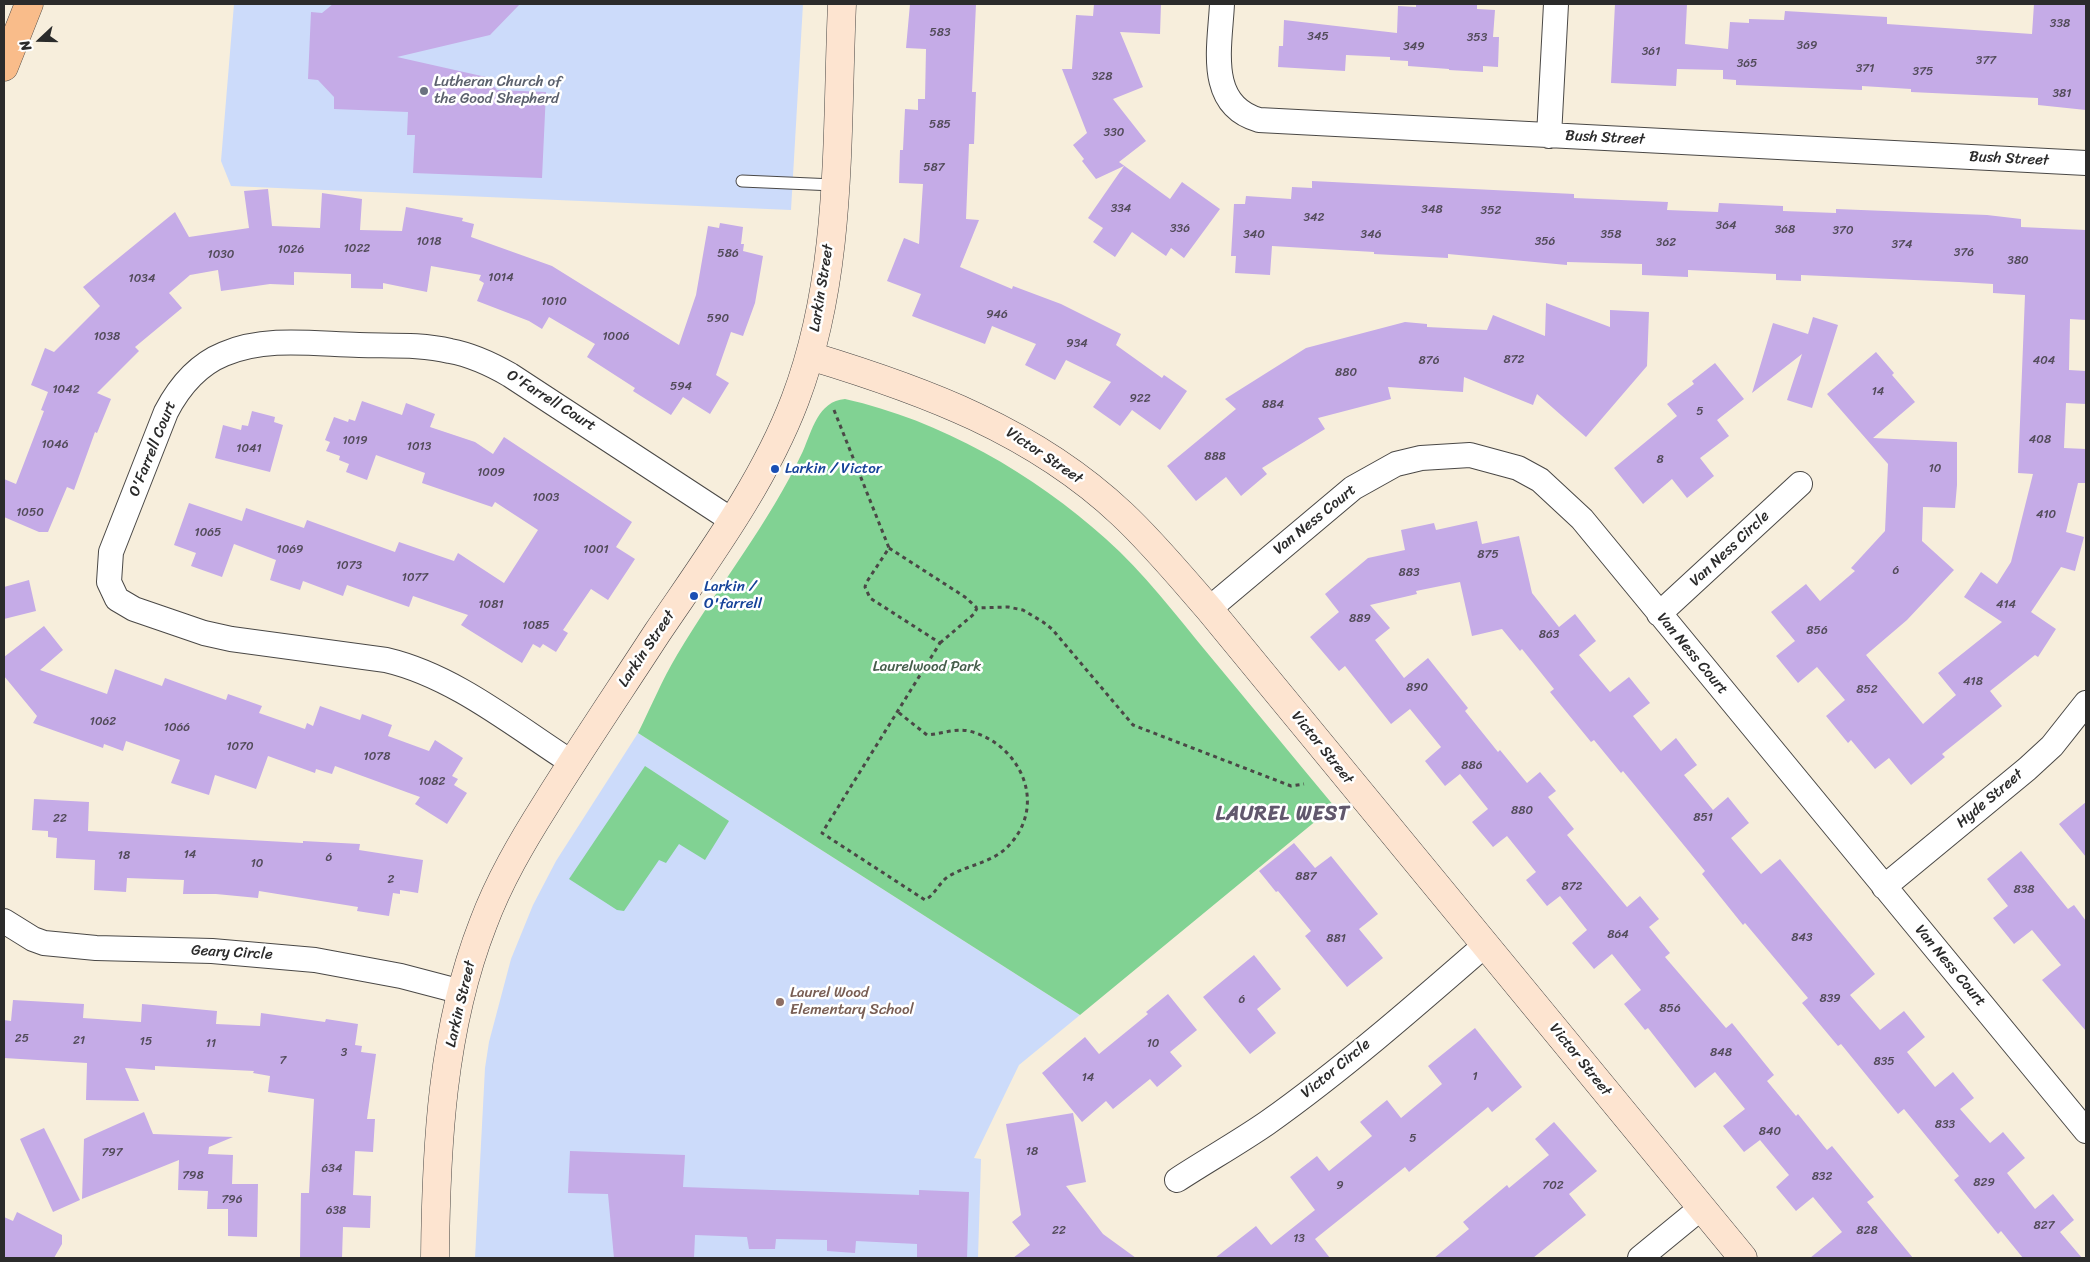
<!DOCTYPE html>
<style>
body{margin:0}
#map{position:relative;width:2090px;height:1262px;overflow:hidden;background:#f7eedc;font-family:Sriracha,sans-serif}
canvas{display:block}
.frame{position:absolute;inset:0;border:5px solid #2b2b2b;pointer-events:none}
.north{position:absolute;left:15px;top:15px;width:50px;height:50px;-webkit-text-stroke:4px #fff;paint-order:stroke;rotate:249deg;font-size:14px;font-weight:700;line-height:20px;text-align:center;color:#2b2b2b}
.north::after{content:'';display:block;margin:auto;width:18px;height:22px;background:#2b2b2b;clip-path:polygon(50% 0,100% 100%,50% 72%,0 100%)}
</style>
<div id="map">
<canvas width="2090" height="1262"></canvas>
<div class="frame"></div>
<div class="north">N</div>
</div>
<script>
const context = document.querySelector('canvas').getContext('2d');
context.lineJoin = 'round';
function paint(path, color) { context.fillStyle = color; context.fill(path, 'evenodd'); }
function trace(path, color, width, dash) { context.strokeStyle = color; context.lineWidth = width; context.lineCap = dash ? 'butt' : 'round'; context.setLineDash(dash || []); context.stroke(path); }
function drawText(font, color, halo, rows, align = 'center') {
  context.font = font + ' Sriracha,sans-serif'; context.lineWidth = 5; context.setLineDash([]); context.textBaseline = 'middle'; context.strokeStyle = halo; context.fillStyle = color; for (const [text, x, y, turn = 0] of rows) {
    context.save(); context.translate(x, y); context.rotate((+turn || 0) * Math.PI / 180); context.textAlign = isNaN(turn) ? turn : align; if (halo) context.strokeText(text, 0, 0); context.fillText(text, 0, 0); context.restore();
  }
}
const built = new Path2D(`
 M234 4H803L791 210 231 186 221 161Z
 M638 733 1080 1015 1019 1065 974 1158 981 1159 978 1258H475L485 1068 489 1042 511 959 533 905 556 861Z`);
const green = new Path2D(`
 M845 399C940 420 1034 474 1106 539 1144 573 1176 615 1209 655 1251 705 1292 756 1334 806L1080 1015 638 733C651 707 662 680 677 655 718 586 769 524 803 451 812 431 818 401 845 399Z
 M645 766 729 821 705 860 679 844 666 863 659 860 624 911 617 910 569 879Z`);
const building = new Path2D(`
 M333 4H520L490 35 397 57 486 77 497 90 546 92 542 178 413 173 415 135H407L408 112 334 109V97L318 80 308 79 311 12 322 13Z
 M910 4H976L972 92H976L974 144H969L966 219 979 220 960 267 1012 289 1013 286 1061 304 1121 334 1116 345 1162 378 1164 375 1187 391 1160 430 1132 410 1120 426 1093 407 1111 382 1066 360 1055 380 1025 365 1036 344 992 326 985 344 912 316 921 294 887 281 904 238 919 244 923 184 899 183 900 150H903L905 109 918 110V99H925L926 49 906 48Z
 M1094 4H1161L1160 34 1120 32 1143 87 1113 99 1146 141 1119 162 1170 199 1182 182 1220 209 1184 258 1171 248 1166 256 1132 232 1115 257 1093 242 1103 228 1088 218 1124 166 1096 179 1082 161 1084 159 1073 145 1087 133 1062 69H1072L1076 15 1093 16Z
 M1416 4H1477V9L1495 10 1493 37H1499L1498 67 1483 66V72L1449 70V69L1408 66V61L1390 60V57L1346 55 1345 71 1278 67 1279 46H1283L1284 20 1397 33 1398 6 1416 7Z
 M1615 4H1687L1685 44 1728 49 1730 22 1749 23V19L1784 20 1785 11 1887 17V24L2032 34 2034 4H2086V110L2038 105V98L1911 92V89L1862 86V90L1736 85V80L1723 79V70L1677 69 1676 86 1611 83Z
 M1312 181 1574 194V198L1668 202 1667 210 1718 212 1719 203 1783 206V211L1836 213V209L1987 215 2021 219V227L2086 230V320L2070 319 2069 370 2086 371V404L2066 403 2064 448 2086 449V483H2078L2066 532 2084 537 2075 571 2061 567 2031 612 2056 629 2038 657 2035 655 1990 691 2002 706 1942 754 1945 757 1911 785 1889 758 1875 769 1851 740 1848 743 1826 716 1845 700 1817 667 1798 683 1776 656 1795 641 1771 612 1806 584 1820 601 1855 571 1851 568 1885 531 1888 464 1827 394 1876 352 1894 373 1892 375 1915 402 1873 438 1957 442V485L1955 508 1923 507 1922 541 1954 570 1907 620 1866 655 1923 724 1956 695 1938 673 2002 622 1964 597 1981 572 1997 584 2011 562 2033 474 2018 473 2025 295 1993 293V284L1959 282 1801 275V281L1776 280V274L1688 270V277L1642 275V264L1567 262V265L1448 254V258L1374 254V252L1272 246 1270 275 1235 273 1236 256H1231L1234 204H1245L1246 196 1291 199 1292 187 1312 188Z
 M268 189 272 226 320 228 322 193 362 199 360 230 402 231 406 207 463 218 462 221 474 224 471 237 552 266 679 345 696 295 708 226 719 228 720 223 743 227 741 244H744L743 251 763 256 755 303 743 336 731 332 716 375 729 383 710 414 683 397 671 415 633 391 635 388 587 357 595 344 549 317 542 329 529 321 477 301 484 283 479 280 481 275 431 266 427 292 383 283V289L351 288V274L294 272V285L270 284 221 291 218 270 190 275 169 293 182 308 135 347 139 351 97 393 111 399 97 433 95 432 74 490 67 487 48 532H39L4 517V479L16 484 44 411 41 410 48 392 31 385 45 348 54 352 100 306 83 287 175 212 189 237 249 228 244 191Z
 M1546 303 1610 327V310L1649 312 1647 366 1586 437 1537 394 1533 405 1464 377 1463 392 1388 387 1391 399 1318 418 1325 429 1262 468 1267 474 1241 496 1226 477 1196 501 1167 466 1236 409 1225 399 1306 348 1405 322 1427 324V327L1487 330 1493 315 1545 336Z
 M1813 317 1838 325 1812 408 1787 400 1802 354 1752 393 1773 323 1808 334Z
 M1715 363 1744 399 1717 420 1729 436 1700 458 1714 476 1687 498 1672 479 1643 504 1614 468 1677 416 1667 404 1694 384 1692 381Z
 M362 401 402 415 406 403 435 414 430 427 475 442 493 454 504 437 632 522 616 547 635 559 608 600 591 589 563 630 568 633 556 652 543 644 540 648 533 644 522 663 461 625 468 615 413 596 409 607 347 585 343 596 303 581 300 590 270 580 276 560 234 544 222 577 191 566 196 553 174 545 189 503 242 521 246 508 304 528 307 520 395 552 399 542 454 561 458 553 504 583 538 530 495 502 492 507 422 483 425 473 376 455 367 480 346 472 349 464 339 460 340 456 326 451 330 442 325 440 334 417 348 422 349 419 355 421Z
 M252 411 275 417 274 422 283 425 270 472 215 458 223 425 241 430 242 425 248 426Z
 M1477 521 1482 544 1519 536 1532 593 1559 627 1575 614 1596 641 1579 655 1610 692 1629 677 1650 703 1633 716 1661 751 1676 738 1697 765 1684 775 1713 810 1728 797 1749 823 1731 838 1761 874 1780 859 1875 974 1850 995 1880 1030 1904 1011 1925 1037 1907 1052 1935 1087 1953 1072 1974 1098 1960 1109 1990 1143 2003 1132 2025 1158 2007 1173 2035 1209 2053 1194 2074 1220 2060 1232 2082 1258H2023L2001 1231 1998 1234 1954 1180 1959 1176 1904 1109 1898 1114 1841 1044 1838 1046 1802 1003 1808 998 1745 923 1743 925 1702 874 1705 871 1623 771 1621 773 1594 740 1591 742 1550 692 1554 689 1522 649 1520 651 1502 629 1472 636 1460 582 1416 591 1417 594 1370 605 1390 628 1375 640 1404 678 1428 658 1468 708 1465 711 1498 752 1500 750 1527 783 1540 772 1556 791 1548 797 1574 829 1567 835 1627 907 1640 896 1659 919 1649 927 1670 953 1665 957 1726 1028 1732 1023 1774 1075 1767 1081 1796 1116 1798 1114 1827 1150 1832 1146 1874 1197 1867 1202 1913 1258H1810L1842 1232 1813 1197 1796 1211 1776 1187 1789 1175 1760 1140 1744 1152 1723 1126 1745 1109 1715 1072 1695 1088 1648 1028 1645 1030 1624 1004 1641 990 1612 954 1594 969 1572 943 1587 930 1560 896 1547 906 1526 880 1536 872 1507 836 1493 847 1472 822 1488 809 1460 774 1445 786 1425 761 1441 747 1410 709 1391 724 1345 666 1339 671 1310 637 1339 612 1325 594 1368 558 1405 550 1401 530 1434 523 1436 530Z
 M29 580 36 611 4 619V587Z
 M44 626 63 650 40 670 107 694 115 669 162 686 165 678 226 700 228 694 262 706 259 713 305 729 307 723 313 726 320 706 360 720 362 714 392 725 388 736 429 751 435 740 463 758 452 776 458 779 454 785 467 793 447 824 415 804 420 797 335 766 332 774 316 769 315 773 268 756 256 789 215 775 209 795 171 783 180 760 126 741 123 751 104 744 103 748 33 723 37 716 4 676V657Z
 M34 799 89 802 88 831 303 843V841L360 844 359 850 423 860 418 893 400 890V894L393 893 389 916 357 911 358 907 259 891 258 898 216 894H183L184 880 127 878 126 892 94 890 95 860 56 858 57 838 48 837V831L32 830Z
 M2086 802V857L2059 824Z
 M1294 843 1315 868 1331 856 1378 914 1359 929 1383 958 1347 987 1305 936 1311 931 1278 891 1276 892 1259 871Z
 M2021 851 2068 909 2074 905 2086 921V1031L2042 980 2061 965 2032 930 2014 944 1993 918 2008 906 1987 879Z
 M1254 955 1281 989 1257 1009 1276 1033 1250 1054 1203 997Z
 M1168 994 1197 1030 1170 1052 1182 1066 1157 1087 1150 1079 1113 1109 1106 1101 1082 1122 1042 1073 1085 1037 1099 1054 1148 1014 1146 1012Z
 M13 1000 84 1004 83 1018 141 1022 142 1004 217 1011 216 1024 260 1026 261 1013 325 1022 326 1019 358 1024 355 1045 362 1046 361 1052 376 1054 367 1119H375L373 1152 355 1151 353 1195 371 1196 370 1228 343 1227 342 1258H300L301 1193H309L314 1099 268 1092 270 1076 253 1073 254 1071 155 1066V1070L125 1068 139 1101 86 1100 87 1063 4 1058V1020L11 1021Z
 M1475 1028 1522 1087 1492 1112 1488 1107 1409 1172 1405 1167 1315 1239 1330 1258H1215L1256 1226 1271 1245 1315 1210 1290 1177 1317 1156 1329 1171 1372 1136 1360 1122 1387 1100 1401 1118 1442 1084 1428 1066Z
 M144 1112 153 1134 233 1137 209 1147 208 1154 233 1155 232 1184H258L257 1237 228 1236V1209H207L208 1191 178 1190 179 1160 82 1199 84 1139Z
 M1073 1113 1086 1182 1066 1186 1103 1234 1136 1258H1013L1030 1245 1012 1222 1021 1215 1006 1124Z
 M1554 1122 1597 1171 1569 1194 1586 1215 1533 1258H1434L1469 1229 1463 1222 1507 1185 1509 1188 1549 1155 1535 1139Z
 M44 1128 80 1200 53 1212 20 1139Z
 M570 1151 685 1155 683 1187 919 1195V1190L969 1192 967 1258H917V1244L856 1241 855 1253 827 1251V1240L776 1239 775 1249H749L747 1237 695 1235 694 1258H614L608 1194 568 1193Z
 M17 1212 62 1235V1244L54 1258H4V1217L13 1221Z`);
const path = new Path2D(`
 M834 410 889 548 866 583 865 587 870 598 940 643 822 833 925 900C935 895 940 881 949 876 972 863 995 863 1012 842 1047 800 1018 743 969 731 954 728 942 734 927 735L898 712
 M889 548 965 597 977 608
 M940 643 974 614 977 608 1008 607 1023 610 1043 622 1052 629 1133 725 1291 786 1304 784`);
const lane = new Path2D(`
 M742 181 834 185`);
const street = new Path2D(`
 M1222 4C1220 46 1206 105 1259 120L2086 163
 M1549 136 1556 4
 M1209 609 1353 488 1396 464 1421 458 1470 455 1518 468 1540 480 1582 519 2086 1131
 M1659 614 1800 484
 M571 762C512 724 454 676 386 660L231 639 204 633 134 609 117 599 109 582 111 552 166 412C179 387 197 365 224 354 266 336 315 344 359 345 389 346 421 344 450 351 472 355 491 364 510 375L733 521
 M1884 887 2027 769 2052 746 2086 703
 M4 921 33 939 44 943 96 948 212 951 315 960 401 976 462 992
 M1177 1180C1206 1161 1238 1143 1267 1123 1343 1069 1415 1006 1485 945
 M1640 1258 1701 1208`);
const secondary = new Path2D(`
 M810 356C923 390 1034 431 1122 514 1153 543 1181 577 1209 609L1743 1258
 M435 1258C436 1146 442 1029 483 924 499 881 522 842 546 804 582 746 620 690 657 633 707 559 763 484 795 400 843 274 836 136 842 4`);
const highway = new Path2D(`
 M4 67 29 4`);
const markers = [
 [424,91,5,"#6b7280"],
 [775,469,5,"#1a4fb4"],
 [694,596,5,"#1a4fb4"],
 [780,1002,5,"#8d6e63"]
];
const numberNames = [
 ["338",2060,24],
 ["583",940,33],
 ["345",1318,37],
 ["353",1477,38],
 ["369",1807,46],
 ["349",1414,47],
 ["361",1651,52],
 ["377",1986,61],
 ["365",1747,64],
 ["371",1865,69],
 ["375",1923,72],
 ["328",1102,77],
 ["381",2062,94],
 ["585",940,125],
 ["330",1114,133],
 ["587",934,168],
 ["334",1121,209],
 ["348",1432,210],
 ["352",1491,211],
 ["342",1314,218],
 ["364",1726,226],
 ["336",1180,229],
 ["368",1785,230],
 ["370",1843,231],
 ["340",1254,235],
 ["346",1371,235],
 ["358",1611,235],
 ["1018",429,242],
 ["356",1545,242],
 ["362",1666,243],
 ["374",1902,245],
 ["1022",357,249],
 ["1026",291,250],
 ["376",1964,253],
 ["586",728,254],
 ["1030",221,255],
 ["380",2018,261],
 ["1014",501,278],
 ["1034",142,279],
 ["1010",554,302],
 ["946",997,315],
 ["590",718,319],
 ["1038",107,337],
 ["1006",616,337],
 ["934",1077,344],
 ["872",1514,360],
 ["876",1429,361],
 ["404",2044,361],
 ["880",1346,373],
 ["594",681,387],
 ["1042",66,390],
 ["14",1878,392],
 ["922",1140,399],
 ["884",1273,405],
 ["5",1700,412],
 ["408",2040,440],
 ["1019",355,441],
 ["1046",55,445],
 ["1013",419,447],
 ["1041",249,449],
 ["888",1215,457],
 ["8",1660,460],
 ["10",1935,469],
 ["1009",491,473],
 ["1003",546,498],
 ["1050",30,513],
 ["410",2046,515],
 ["1065",208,533],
 ["1069",290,550],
 ["1001",596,550],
 ["875",1488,555],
 ["1073",349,566],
 ["6",1896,571],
 ["883",1409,573],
 ["1077",415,578],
 ["1081",491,605],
 ["414",2006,605],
 ["889",1360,619],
 ["1085",536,626],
 ["856",1817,631],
 ["863",1549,635],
 ["418",1973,682],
 ["890",1417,688],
 ["852",1867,690],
 ["1062",103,722],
 ["1066",177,728],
 ["1070",240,747],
 ["1078",377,757],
 ["886",1472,766],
 ["1082",432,782],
 ["880",1522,811],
 ["851",1703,818],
 ["22",60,819],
 ["14",190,855],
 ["18",124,856],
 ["6",329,858],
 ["10",257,864],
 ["887",1306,877],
 ["2",391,880],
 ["872",1572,887],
 ["838",2024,890],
 ["864",1618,935],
 ["843",1802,938],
 ["881",1336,939],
 ["839",1830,999],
 ["6",1242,1000],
 ["856",1670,1009],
 ["25",22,1039],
 ["21",79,1041],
 ["15",146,1042],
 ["11",211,1044],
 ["10",1153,1044],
 ["3",344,1053],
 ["848",1721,1053],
 ["7",283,1061],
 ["835",1884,1062],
 ["1",1475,1077],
 ["14",1088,1078],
 ["833",1945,1125],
 ["840",1770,1132],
 ["5",1413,1139],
 ["18",1032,1152],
 ["797",112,1153],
 ["634",332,1169],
 ["798",193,1176],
 ["832",1822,1177],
 ["829",1984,1183],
 ["9",1340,1186],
 ["702",1553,1186],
 ["796",232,1200],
 ["638",336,1211],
 ["827",2044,1226],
 ["22",1059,1231],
 ["828",1867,1231],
 ["13",1299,1239]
];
const worshipNames = [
 ["Lutheran Church of",434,82],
 ["the Good Shepherd",434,99]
];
const streetNames = [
 ["Bush Street",1605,138,3],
 ["Bush Street",2009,159,3],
 ["Larkin Street",822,288,-81],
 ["O'Farrell Court",551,401,32],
 ["O'Farrell Court",153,449,-68],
 ["Victor Street",1044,456,34],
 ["Van Ness Court",1315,520,-39],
 ["Van Ness Circle",1730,549,-43],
 ["Larkin Street",647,649,-56],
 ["Van Ness Court",1692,654,50],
 ["Victor Street",1322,748,51],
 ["Hyde Street",1990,799,-40],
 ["Geary Circle",232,953,3],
 ["Van Ness Court",1950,966,50],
 ["Larkin Street",461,1004,-77],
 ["Victor Street",1580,1060,51],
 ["Victor Circle",1336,1069,-39]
];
const transitNames = [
 ["Larkin / Victor",785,469],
 ["Larkin /",704,587],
 ["O'farrell",704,604]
];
const parkNames = [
 ["Laurelwood Park",927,667]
];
const educationNames = [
 ["Laurel Wood",790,993],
 ["Elementary School",790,1010]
];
const districtNames = [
 ["LAUREL WEST",1283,815]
];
paint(built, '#ccdbfa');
paint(green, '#81d293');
paint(building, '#c5abe7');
trace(lane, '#4a4846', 13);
trace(street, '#4a4846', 26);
trace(secondary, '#4a4846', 29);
trace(highway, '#4a4846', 29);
trace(path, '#4a4846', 3, [4, 4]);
trace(lane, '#fff', 11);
trace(street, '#fff', 24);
trace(secondary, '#fde4d0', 28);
trace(highway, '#f9bc8a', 28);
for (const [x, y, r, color] of markers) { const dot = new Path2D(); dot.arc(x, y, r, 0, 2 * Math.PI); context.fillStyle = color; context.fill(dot); trace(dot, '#fff', 2); }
drawText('12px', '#524b5a', null, numberNames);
drawText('15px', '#5b616d', '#fff', worshipNames, 'left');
drawText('15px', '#2b2b2b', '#fff', streetNames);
drawText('15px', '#164399', '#fff', transitNames, 'left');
drawText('15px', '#455d4a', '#fff', parkNames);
drawText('15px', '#785e54', '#fff', educationNames, 'left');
context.letterSpacing = '1px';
drawText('bold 20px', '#61586d', '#fff', districtNames);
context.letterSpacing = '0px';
</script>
